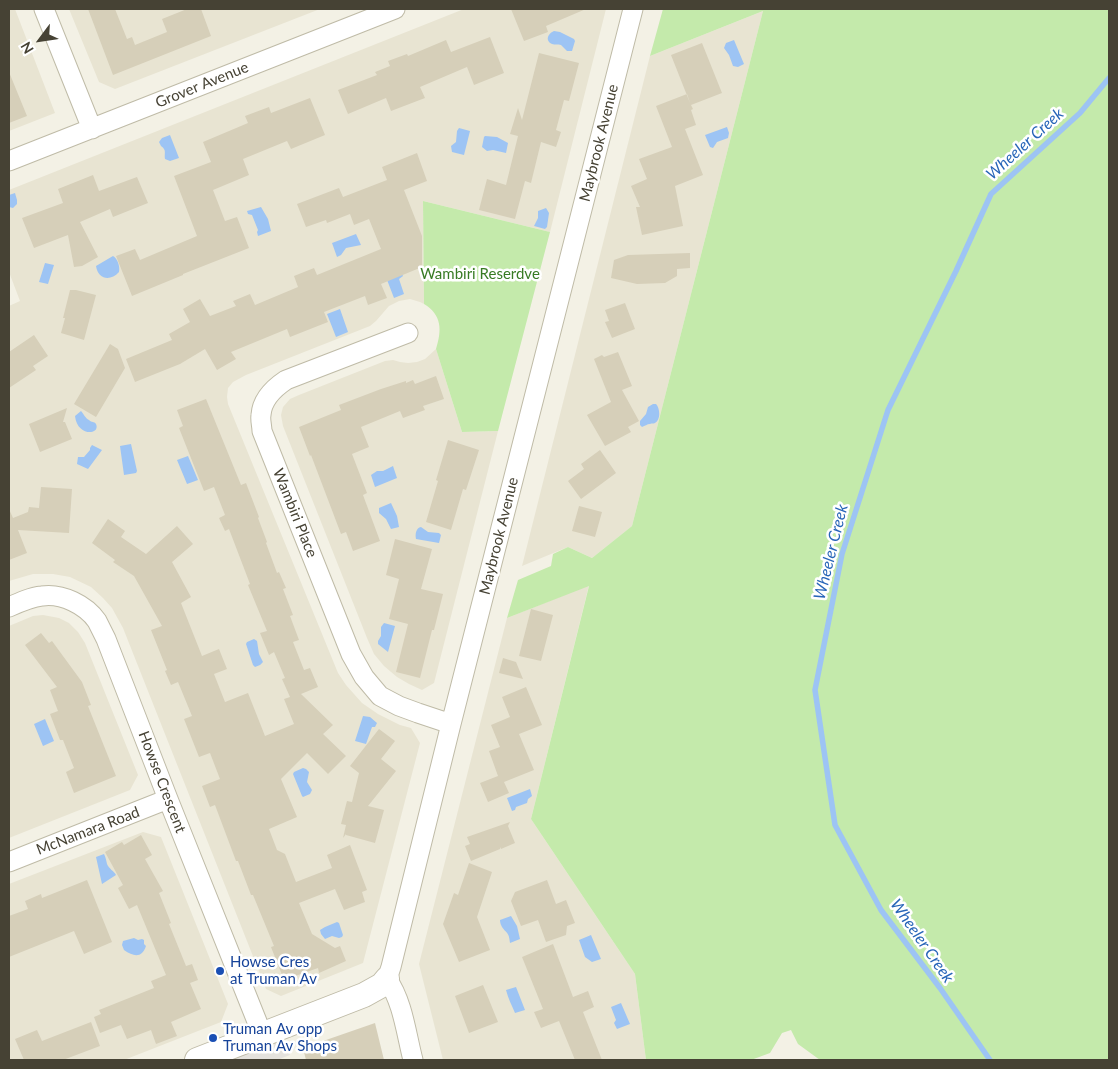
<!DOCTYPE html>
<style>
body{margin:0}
#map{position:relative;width:1118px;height:1069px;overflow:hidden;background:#f3f1e5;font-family:Lato,sans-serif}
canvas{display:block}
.frame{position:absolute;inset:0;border:10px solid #464234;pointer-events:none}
.north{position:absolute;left:15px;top:15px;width:50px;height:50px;-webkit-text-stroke:4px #fff;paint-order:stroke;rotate:239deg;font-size:14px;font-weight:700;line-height:20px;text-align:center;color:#464234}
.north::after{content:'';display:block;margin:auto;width:18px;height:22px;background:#464234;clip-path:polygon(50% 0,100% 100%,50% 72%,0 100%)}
</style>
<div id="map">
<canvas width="1118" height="1069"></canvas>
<div class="frame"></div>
<div class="north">N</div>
</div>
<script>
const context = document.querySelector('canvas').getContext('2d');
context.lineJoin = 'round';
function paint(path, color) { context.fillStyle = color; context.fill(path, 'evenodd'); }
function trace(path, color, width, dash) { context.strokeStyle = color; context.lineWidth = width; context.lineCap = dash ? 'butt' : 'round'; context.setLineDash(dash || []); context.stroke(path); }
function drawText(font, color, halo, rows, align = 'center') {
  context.font = font + ' Lato,sans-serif'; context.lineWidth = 5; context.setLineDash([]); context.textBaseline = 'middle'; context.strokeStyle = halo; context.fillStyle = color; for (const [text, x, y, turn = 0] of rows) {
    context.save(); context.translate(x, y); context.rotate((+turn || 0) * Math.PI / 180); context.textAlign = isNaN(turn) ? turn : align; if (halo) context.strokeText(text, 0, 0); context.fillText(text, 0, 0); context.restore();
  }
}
const residential = new Path2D(`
 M9 9H15L55 113 9 131Z
 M69 9H320L115 89 99 82Z
 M464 9H606L550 232 423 201 424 304 420 302 410 299 399 301 389 306 376 321 370 326 246 375 233 382 228 388 227 397 228 404 338 673 346 685 362 703 378 714 400 725 411 728 420 743 363 963 281 996 266 989 123 628 112 608 103 598 91 587 70 577 53 574H33L9 581V306L20 301 9 272V190Z
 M763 11 632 526 592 558 568 547 522 566 650 56Z
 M436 349 462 432 498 431 434 683 422 690 409 684 397 677 384 666 374 654 367 638 283 426 281 415 283 407 290 399 299 395 385 361 393 360 400 362 408 363 417 362 425 359Z
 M589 585 531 819 635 974 646 1060H443L419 964 507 618Z
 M43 615 59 618 69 623 78 632 85 643 138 775 130 790 9 838V626L33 616Z
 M143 832 161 837 228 1004 221 1022 124 1060H9V884Z`);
const green = new Path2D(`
 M663 9H1109V1060H820L798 1044 791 1030 782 1033 770 1053 751 1060H646L635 974 531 819 589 586 507 618 518 580 551 566 553 554 568 547 592 558 632 526 763 11 650 56Z
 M423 201 550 232 498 431 462 432 436 349C442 330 442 315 424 304Z`);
const parking = new Path2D(`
 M284 1039 290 1055 277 1060H230Z`);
const water = new Path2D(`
 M554 31 560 32 574 39 575 41 572 51H567C565 49 563 47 561 45 558 44 555 45 552 44 544 40 549 33 554 31Z
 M734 40 744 64 738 67 733 66 729 55 724 48 726 43Z
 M727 127 729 133 728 138 717 142 713 148 710 147 705 135Z
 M459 128 470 131 464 155 452 152 451 146 456 142 457 131Z
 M170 135 179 158 170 161 165 159C164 153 167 150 161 146L159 142 162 138Z
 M485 136 497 137 508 143 506 153 493 150 487 151 482 147 484 137Z
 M15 193 17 200V204L13 208 9 207V195Z
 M261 207 268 219 271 231 258 236 257 232 258 230 252 215 248 214 247 211Z
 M546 208 549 213 547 227 545 229 534 226 538 218V211Z
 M356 234 361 245 346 248 341 255 337 257 332 243Z
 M113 256C118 259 120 267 119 272 110 282 98 279 96 266Z
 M45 263 54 265 48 284 39 282Z
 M399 267 403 276 399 279 404 294 394 298 384 272Z
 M340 309 348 332 336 337 327 314Z
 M653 404H656C660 408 661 420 655 423 653 424 652 423 650 424 647 424 645 426 642 427L640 425V421L646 414 648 407Z
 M81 411C84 414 85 418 89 420 92 423 94 421 96 424 101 435 77 437 75 416Z
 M131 444 137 471 136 473 124 475 120 446Z
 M92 445 102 450 88 469 77 464 78 457H84L90 450V448Z
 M188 456 198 480 187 484 177 460Z
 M393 466 397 478 375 487 371 475 377 471H383Z
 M391 503 397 516 399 527 391 529 386 519 379 513V508Z
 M421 527 428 532 439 533 441 535 439 543 416 539C415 534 416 528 421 527Z
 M384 623 395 626 388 652 378 644V641L381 636V627Z
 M254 639 257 641 259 654 263 662 260 665 255 667 253 665 246 644 247 642Z
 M363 716 370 717 377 723 375 727H372L366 744 355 741Z
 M45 719 54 741 43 746 34 724Z
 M303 768 306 769 309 772 307 782 312 790 310 794 303 797 302 796 293 774 294 772Z
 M530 789 532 796 528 799 527 803 516 807 515 810 512 811 507 798Z
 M104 854C106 858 106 860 107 864 109 869 114 871 116 875L102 884 96 857Z
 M511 916 517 926 520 939 510 943C509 932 507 934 502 927 501 925 500 923 500 920Z
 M337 922 339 923 343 935 342 937 339 938 332 936 325 939 321 934 320 930 325 927Z
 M591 935 601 959 592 962 585 957 579 940Z
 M134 938 138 940 142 939 144 940V944L146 946C142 958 134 957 124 950L122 945 123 941Z
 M516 987 525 1010 515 1013C512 1006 508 998 506 990Z
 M621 1003 630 1024 617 1029 614 1023 616 1020 611 1007Z`);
const stream = new Path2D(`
 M990 1060 940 988 881 910 835 825 815 690 842 554 888 410 956 271 991 194 1080 113 1109 78`);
const building = new Path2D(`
 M88 9H115L127 39 132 37 135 45 167 32 162 19 187 9H201L211 36 113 75Z
 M511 9H586L546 26 548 32 524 41Z
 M490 37 504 73 474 85 467 67 420 87 425 98 391 111 386 98 348 114 338 90 377 75 375 72 390 66 388 61 407 54 408 56 446 40 451 52Z
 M702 43 722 93 691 105 693 109 691 110 696 125 685 129 703 175 675 186 683 226 642 235 636 207H640L631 186 647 179 639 159 672 147 656 106 687 94 690 103 671 55Z
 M539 53 579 63 569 101 564 100 556 130 561 132 556 147 541 142 531 183 525 181 515 219 479 210 487 179 506 185 518 136 510 134 518 108 522 120Z
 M9 72 27 116 9 123Z
 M310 98 325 135 291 149 287 141 243 159 249 175 213 190 225 221 237 217 249 248 183 274V275L132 296 116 256 135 249 140 260 197 236 174 176 211 162 203 142 248 123 245 116 269 107 271 113Z
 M417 153 427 181 404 190 422 236V267L381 284 387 298 368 305 365 296 324 312 328 322 290 337 287 329 231 352 236 359 217 370 205 349 180 364 135 382 126 359 172 340 169 334 190 322 183 309 200 299 210 316 236 306 233 301 250 294 255 305 298 287 294 276 314 268 317 275 381 249 369 219 354 225 350 214 327 223 326 220 306 227 297 204 339 188 343 197 387 180 382 167Z
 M93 175 99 191 137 177 148 203 113 217 110 209 80 222 98 257 82 266 74 267 68 235 34 248 22 218 63 203 58 189Z
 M690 253V268L677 269V276L665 283 637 284 611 278 614 260 628 255Z
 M70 290H76L96 295 84 340 61 333 65 318H63Z
 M625 303 635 329 612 338 605 322 609 321 605 310Z
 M34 335 48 356 33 366 36 370 9 388V352Z
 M110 344 118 349 125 368 96 417 74 404Z
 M618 352 632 386 622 390 639 421 628 427 631 432 605 446 587 415 611 402 594 359 602 355 604 357Z
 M436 376 444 399 423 406 425 410 403 418 400 411 361 427 369 447 352 454 367 493 363 495 380 541 353 551 346 532 341 534 311 455 310 456 299 427 341 410 339 405 381 389 406 381V383L413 380 415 384Z
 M206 399 241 485 246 483 259 517 258 518 267 542 266 543 277 573 279 572 286 588 283 589 293 615 290 616 299 640 293 642 304 670 310 668 318 687 301 694 333 725 323 734 346 756 328 774 307 753 281 779 297 817 269 829 277 850 285 854 296 882 332 868 327 855 350 845 367 890 362 892 365 902 344 910 335 889 299 903 312 934 335 948 340 946 346 961 319 973 318 968 284 980 271 947 274 946 253 895H251L238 861H236L215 805 210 807 202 786 220 779 210 753 199 757 184 719 192 716 178 682 171 685 165 671 167 670 151 630 162 626 134 576 113 562 115 560 92 543 108 519 125 531 121 537 146 554 177 526 193 544 172 562 191 597 181 603 202 656 219 649 227 669 214 674 225 702 248 693 265 736 294 724 284 699 290 697 282 679 285 678 274 652 269 655 260 633 267 631 248 585 250 584 229 529 225 531 219 518 225 515 214 487 204 491 179 428 183 426 177 410Z
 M67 408 63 422H65L72 439 40 452 29 424Z
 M448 440 479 450 466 490 463 489 451 530 426 522 438 481 436 480Z
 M600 450 616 473 581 499 568 481 584 469 581 464Z
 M41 487 72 489 69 533 18 530 27 553 9 560V509L13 518 28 512 29 507 39 508Z
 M579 506 602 512 595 537 572 531Z
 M395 539 432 549 421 589 443 594 434 630H432L420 678 396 672 408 624 389 619 399 579 386 575Z
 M531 609 553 615 541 661 519 656Z
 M41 633 49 643 52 641 82 682 91 705 88 706 116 776 74 793 66 772 74 768 63 740H60L50 714 58 711 50 690 57 687 25 645Z
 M503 658 516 662 523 679 499 673Z
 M526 687 542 725 519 734 534 770 504 782 509 793 488 802 480 783 498 776 489 751 500 747 491 725 510 717 502 697Z
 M379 729 395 741 381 759 396 771 368 806 384 810 375 843 346 835V834L343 838 346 825 341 824 347 801 352 802 359 773 350 766Z
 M510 822 508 826 515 843 501 849V847L500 849 471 861 465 846 470 844 467 837Z
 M141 835 152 855 145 859 163 891 159 893 171 923 169 924 186 966 192 964 198 980 190 983 201 1009 171 1022 177 1036 156 1044 151 1030 127 1039 121 1025 100 1033 94 1017 101 1014 99 1010 154 988 151 981 166 975 137 905 129 909 118 888 123 885 105 852 122 842 124 845Z
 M469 863 492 872 477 917 490 950 459 962 443 924 454 893 458 895Z
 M87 880 112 942 84 954 74 931 9 957V916L28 909 25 901 41 894 42 898Z
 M547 880 556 904 566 900 575 923 567 926 566 935 546 942 538 920 521 926 511 901 515 892Z
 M553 944 573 997 588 991 594 1007 583 1012 602 1060H575L559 1021 541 1028 534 1012 543 1009 522 957Z
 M483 985 498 1022 469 1033 455 996Z
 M91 1022 100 1046 63 1060H24L15 1039 37 1030 42 1041Z
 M375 1023 384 1060H306L303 1048Z`);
const minor = new Path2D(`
 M44 9 92 129
 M9 161 395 9
 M408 333 286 380C274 388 262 399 261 415 260 420 262 426 262 431L351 654 364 677 380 696 399 706 418 713 451 724
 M9 607C20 602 31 597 42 596 62 593 86 605 97 621 100 627 103 633 106 639L168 799 262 1034
 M9 862 168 799
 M413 1060C406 1033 403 1002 387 979L391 967 451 724 633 9`);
const tertiary = new Path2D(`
 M197 1060 364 995 382 985 387 979`);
const markers = [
 [220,971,5,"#1a4fb4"],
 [213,1038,5,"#1a4fb4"]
];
const streetNames = [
 ["Grover Avenue",202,85,-22],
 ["Maybrook Avenue",599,143,-76],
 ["Wambiri Place",295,513,68],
 ["Maybrook Avenue",499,536,-76],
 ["Howse Crescent",162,782,69],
 ["McNamara Road",88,831,-21]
];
const parkNames = [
 ["Wambiri Reserdve",480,274]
];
const transitNames = [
 ["Howse Cres",230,962],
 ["at Truman Av",230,979],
 ["Truman Av opp",223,1029],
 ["Truman Av Shops",223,1046]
];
const waterNames = [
 ["Wheeler Creek",1025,144,-42],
 ["Wheeler Creek",831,552,-76],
 ["Wheeler Creek",922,941,55]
];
paint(residential, '#e8e4d2');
paint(green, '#c4eaab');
paint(parking, '#e4e2dd');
paint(water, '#9dc4f4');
trace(stream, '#9dc4f4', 5.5);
paint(building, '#d6cfb9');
trace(minor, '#bfbba7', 21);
trace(tertiary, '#bfbba7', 26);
trace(minor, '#fff', 19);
trace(tertiary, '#fff', 24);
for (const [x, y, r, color] of markers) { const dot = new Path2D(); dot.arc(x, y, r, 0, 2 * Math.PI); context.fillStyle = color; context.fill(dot); trace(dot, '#fff', 2); }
drawText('15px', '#464234', '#fff', streetNames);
drawText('15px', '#387b24', '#fff', parkNames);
drawText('15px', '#164399', '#fff', transitNames, 'left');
drawText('italic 16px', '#2765b8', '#fff', waterNames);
</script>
